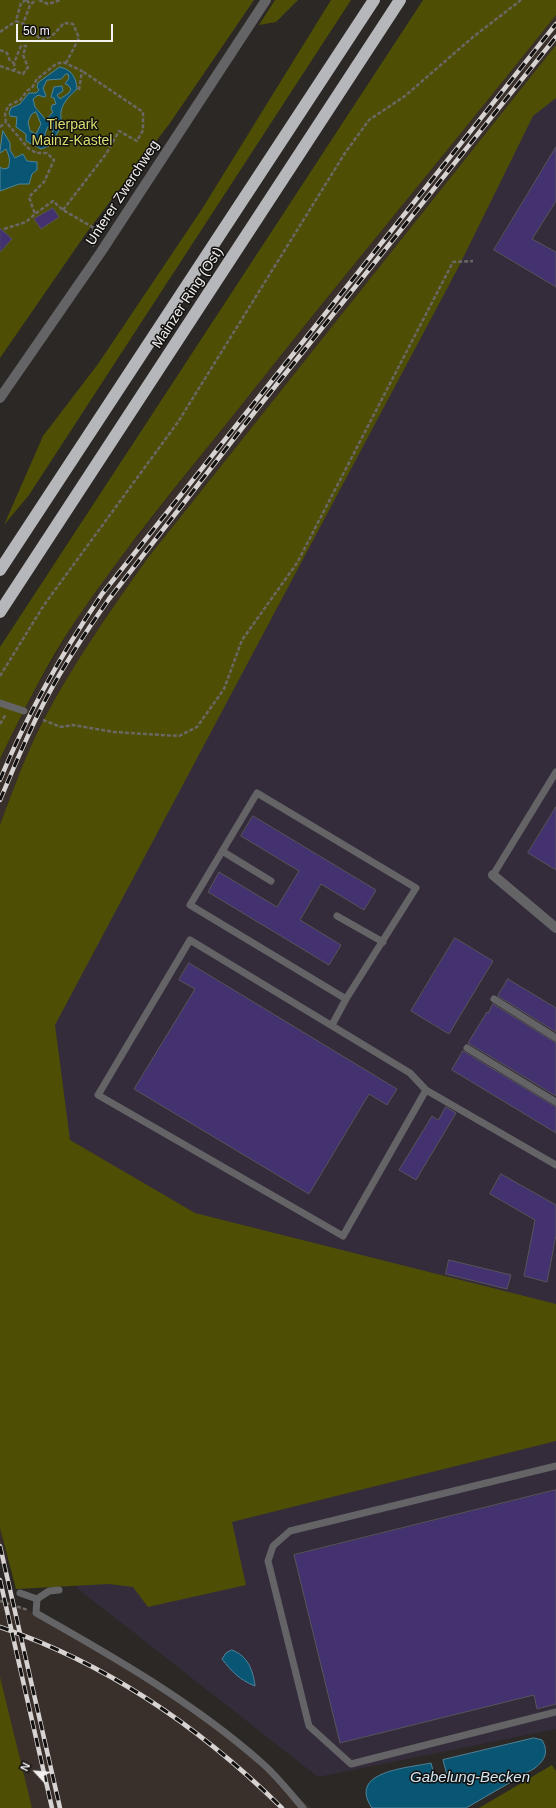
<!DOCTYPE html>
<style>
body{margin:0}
#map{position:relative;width:556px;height:1808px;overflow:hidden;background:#2b2826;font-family:Helvetica,sans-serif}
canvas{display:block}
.north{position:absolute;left:16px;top:1752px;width:40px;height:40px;-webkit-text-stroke:3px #131110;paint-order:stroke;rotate:296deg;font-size:11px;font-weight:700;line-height:16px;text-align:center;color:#f3f0ef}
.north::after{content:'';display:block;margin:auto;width:14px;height:18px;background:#f3f0ef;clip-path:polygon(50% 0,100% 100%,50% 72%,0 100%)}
.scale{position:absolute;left:16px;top:24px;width:97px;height:18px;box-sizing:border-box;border:2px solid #f3f0ef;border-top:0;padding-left:5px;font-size:12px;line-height:14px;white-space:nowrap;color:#f3f0ef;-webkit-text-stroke:3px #131110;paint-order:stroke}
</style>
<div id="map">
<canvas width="556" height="1808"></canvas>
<div class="north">N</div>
<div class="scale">50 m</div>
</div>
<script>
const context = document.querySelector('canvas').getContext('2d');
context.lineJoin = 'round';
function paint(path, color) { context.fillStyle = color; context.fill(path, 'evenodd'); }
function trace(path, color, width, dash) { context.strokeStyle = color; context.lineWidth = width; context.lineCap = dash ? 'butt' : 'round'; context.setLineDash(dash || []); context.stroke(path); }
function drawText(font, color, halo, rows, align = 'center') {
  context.font = font + ' Helvetica,sans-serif'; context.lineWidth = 3; context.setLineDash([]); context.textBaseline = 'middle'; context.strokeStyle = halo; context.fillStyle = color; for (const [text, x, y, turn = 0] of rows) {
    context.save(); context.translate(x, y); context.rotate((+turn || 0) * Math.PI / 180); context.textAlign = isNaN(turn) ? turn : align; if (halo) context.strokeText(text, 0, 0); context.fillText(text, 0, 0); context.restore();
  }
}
const commercial = new Path2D(`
 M556 66V1729L318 1777 77 1588 6 1027Z`);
const built = new Path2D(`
 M556 15V45L147 559 110 611 68 677 43 720 16 782 0 825V759L33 693 75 621 113 567 261 380Z
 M0 1528 8 1562 0 1564Z
 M0 1597 75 1633 202 1712 311 1808H0Z`);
const green = new Path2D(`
 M0 0H254L170 123 87 232 0 358Z
 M275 0H298L276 22 259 25Z
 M331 0H351L29 495 4 525 43 436 98 364 202 209Z
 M423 0H556V15C451 147 343 276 239 408 183 478 126 546 76 620 46 664 23 712 0 759V647Z
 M556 45V98L533 116 458 268 55 1025 70 1140 195 1213 556 1304V1441L232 1522 246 1585 148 1607 133 1587 109 1584 16 1589 0 1528V825C13 790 26 754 43 721 73 664 110 611 147 559Z
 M0 1677 32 1808H0Z
 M552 1765 556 1771V1808H479Z`);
const water = new Path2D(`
 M60 67C72 70 76 77 77 89 67 98 56 109 63 124L49 146 41 149 26 141V134L16 127 17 117 10 116 9 113 11 108 20 104 29 93H36L39 90 37 87 38 83ZM66 74H68L69 78 65 84 68 85 71 89 69 93 60 99 57 95 63 91 62 86 54 87 51 97 54 98 56 104 52 105 51 109 53 112 46 120 35 107 33 99 38 95 44 97 46 96 43 88 47 80 61 79ZM36 112 41 124 36 134 30 131 28 122 31 115ZM48 127H52L53 130 52 136 47 138 45 135Z
 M3 131 10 143V150L15 158 23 154 27 161 37 162V170L32 174 29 184H19L0 191V167L3 169 8 168C11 162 9 155 6 149L0 153Z
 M232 1650C248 1656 253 1670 255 1686 240 1680 232 1672 222 1659L226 1653Z
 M534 1738 542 1740C549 1752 545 1760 535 1768L466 1808H372C347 1771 408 1768 431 1763L435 1778 447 1775 443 1760Z`);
const building = new Path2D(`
 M556 147V201L532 239 556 252V287L494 250Z
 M53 208 59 217 41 229 34 219Z
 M0 228 12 239 0 252Z
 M556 807V870L528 853Z
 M253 816 376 890 364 910 321 884 300 920 341 945 329 965 208 892 219 872 277 907 299 871 241 836Z
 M455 938 493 961 449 1034 411 1011Z
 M189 963 397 1089 387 1105 369 1094 309 1194 134 1089 195 989 179 980Z
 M508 979 556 1008V1032L498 996Z
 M493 1004 556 1043V1096L468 1043 487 1012 488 1013Z
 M463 1051 556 1107V1133L452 1070Z
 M446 1107 456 1113 416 1180 399 1170 432 1116 438 1120Z
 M501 1174 556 1205V1235L547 1282 524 1276 535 1220 490 1194Z
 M449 1260 511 1275 507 1289 446 1274Z
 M556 1490V1704L537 1709 534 1695 340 1743 294 1555Z`);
const path = new Path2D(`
 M26 0 21 3 16 21 23 24 30 5 36 0
 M27 0 30 5
 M39 0 48 4 61 0
 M23 24 42 40 52 36 64 23 73 24 79 38 66 63
 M0 32 16 21
 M0 50 7 53 10 61 14 63
 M0 66 23 74 28 67 23 55 26 46H21L14 63 15 70
 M79 90 82 71 63 62 56 64 37 79 32 88 28 90 20 100 8 106 5 114 6 122 28 148 36 153H47L54 160 44 182 29 197 35 214 53 201 63 210 94 228 90 243 94 246
 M0 127 6 122
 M63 210 106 154 119 131 137 141 143 130V112L82 71
 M4 229 26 222 35 214
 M0 676 44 605 178 422 345 153 369 120 405 96 473 37 521 0
 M43 720 61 727 73 725 114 732 179 736 197 727 224 689 242 640 297 563 453 262 473 261
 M0 724 6 714
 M0 1601 28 1610`);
const service = new Path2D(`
 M0 703 24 711
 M222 851 271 881
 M493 875 556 772
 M337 916 383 942
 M494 999 556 1038
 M332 1025 346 999 190 905 257 793 416 888 346 999
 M467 1048 556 1102
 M426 1090 343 1236 98 1095 190 940 410 1073 426 1090 556 1165
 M556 1466 290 1531 273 1546 268 1561 309 1726 351 1764 556 1712
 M20 1593 37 1599 36 1613C114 1657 194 1703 262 1763 277 1776 290 1793 303 1808
 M37 1599 49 1591 59 1590`);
const minor = new Path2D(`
 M0 398 101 252 266 0
 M493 875 556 928`);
const motorway = new Path2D(`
 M0 570 374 0
 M0 612 400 0`);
const rail = new Path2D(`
 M0 780C27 714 62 653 102 594L556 24
 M0 800C15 765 29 730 47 697 65 663 87 630 109 599L257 409 556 37
 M0 1546 60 1808
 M0 1580 52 1808
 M0 1627C108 1664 201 1728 282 1808`);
const parkNames = [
 ["Tierpark",72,125],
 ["Mainz-Kastel",72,141]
];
const streetNames = [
 ["Unterer Zwerchweg",123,193,-57],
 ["Mainzer Ring (Ost)",188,298,-57]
];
const waterNames = [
 ["Gabelung-Becken",470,1778]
];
paint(commercial, '#352c3b');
paint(built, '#392f2b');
paint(green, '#4e4f05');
paint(water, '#095574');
trace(water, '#4f8499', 1);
paint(building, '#433170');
trace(building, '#565559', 1);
trace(path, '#6a6765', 2.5, [4, 2]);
trace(service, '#646466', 7);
trace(minor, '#646466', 10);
trace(motorway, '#b6b7bb', 12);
trace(rail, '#d6d3d2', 4.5);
trace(rail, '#131110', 3, [9]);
drawText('14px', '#dade6f', '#131110', parkNames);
drawText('14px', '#f3f0ef', '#131110', streetNames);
drawText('italic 15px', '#d3e7f3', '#131110', waterNames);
</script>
